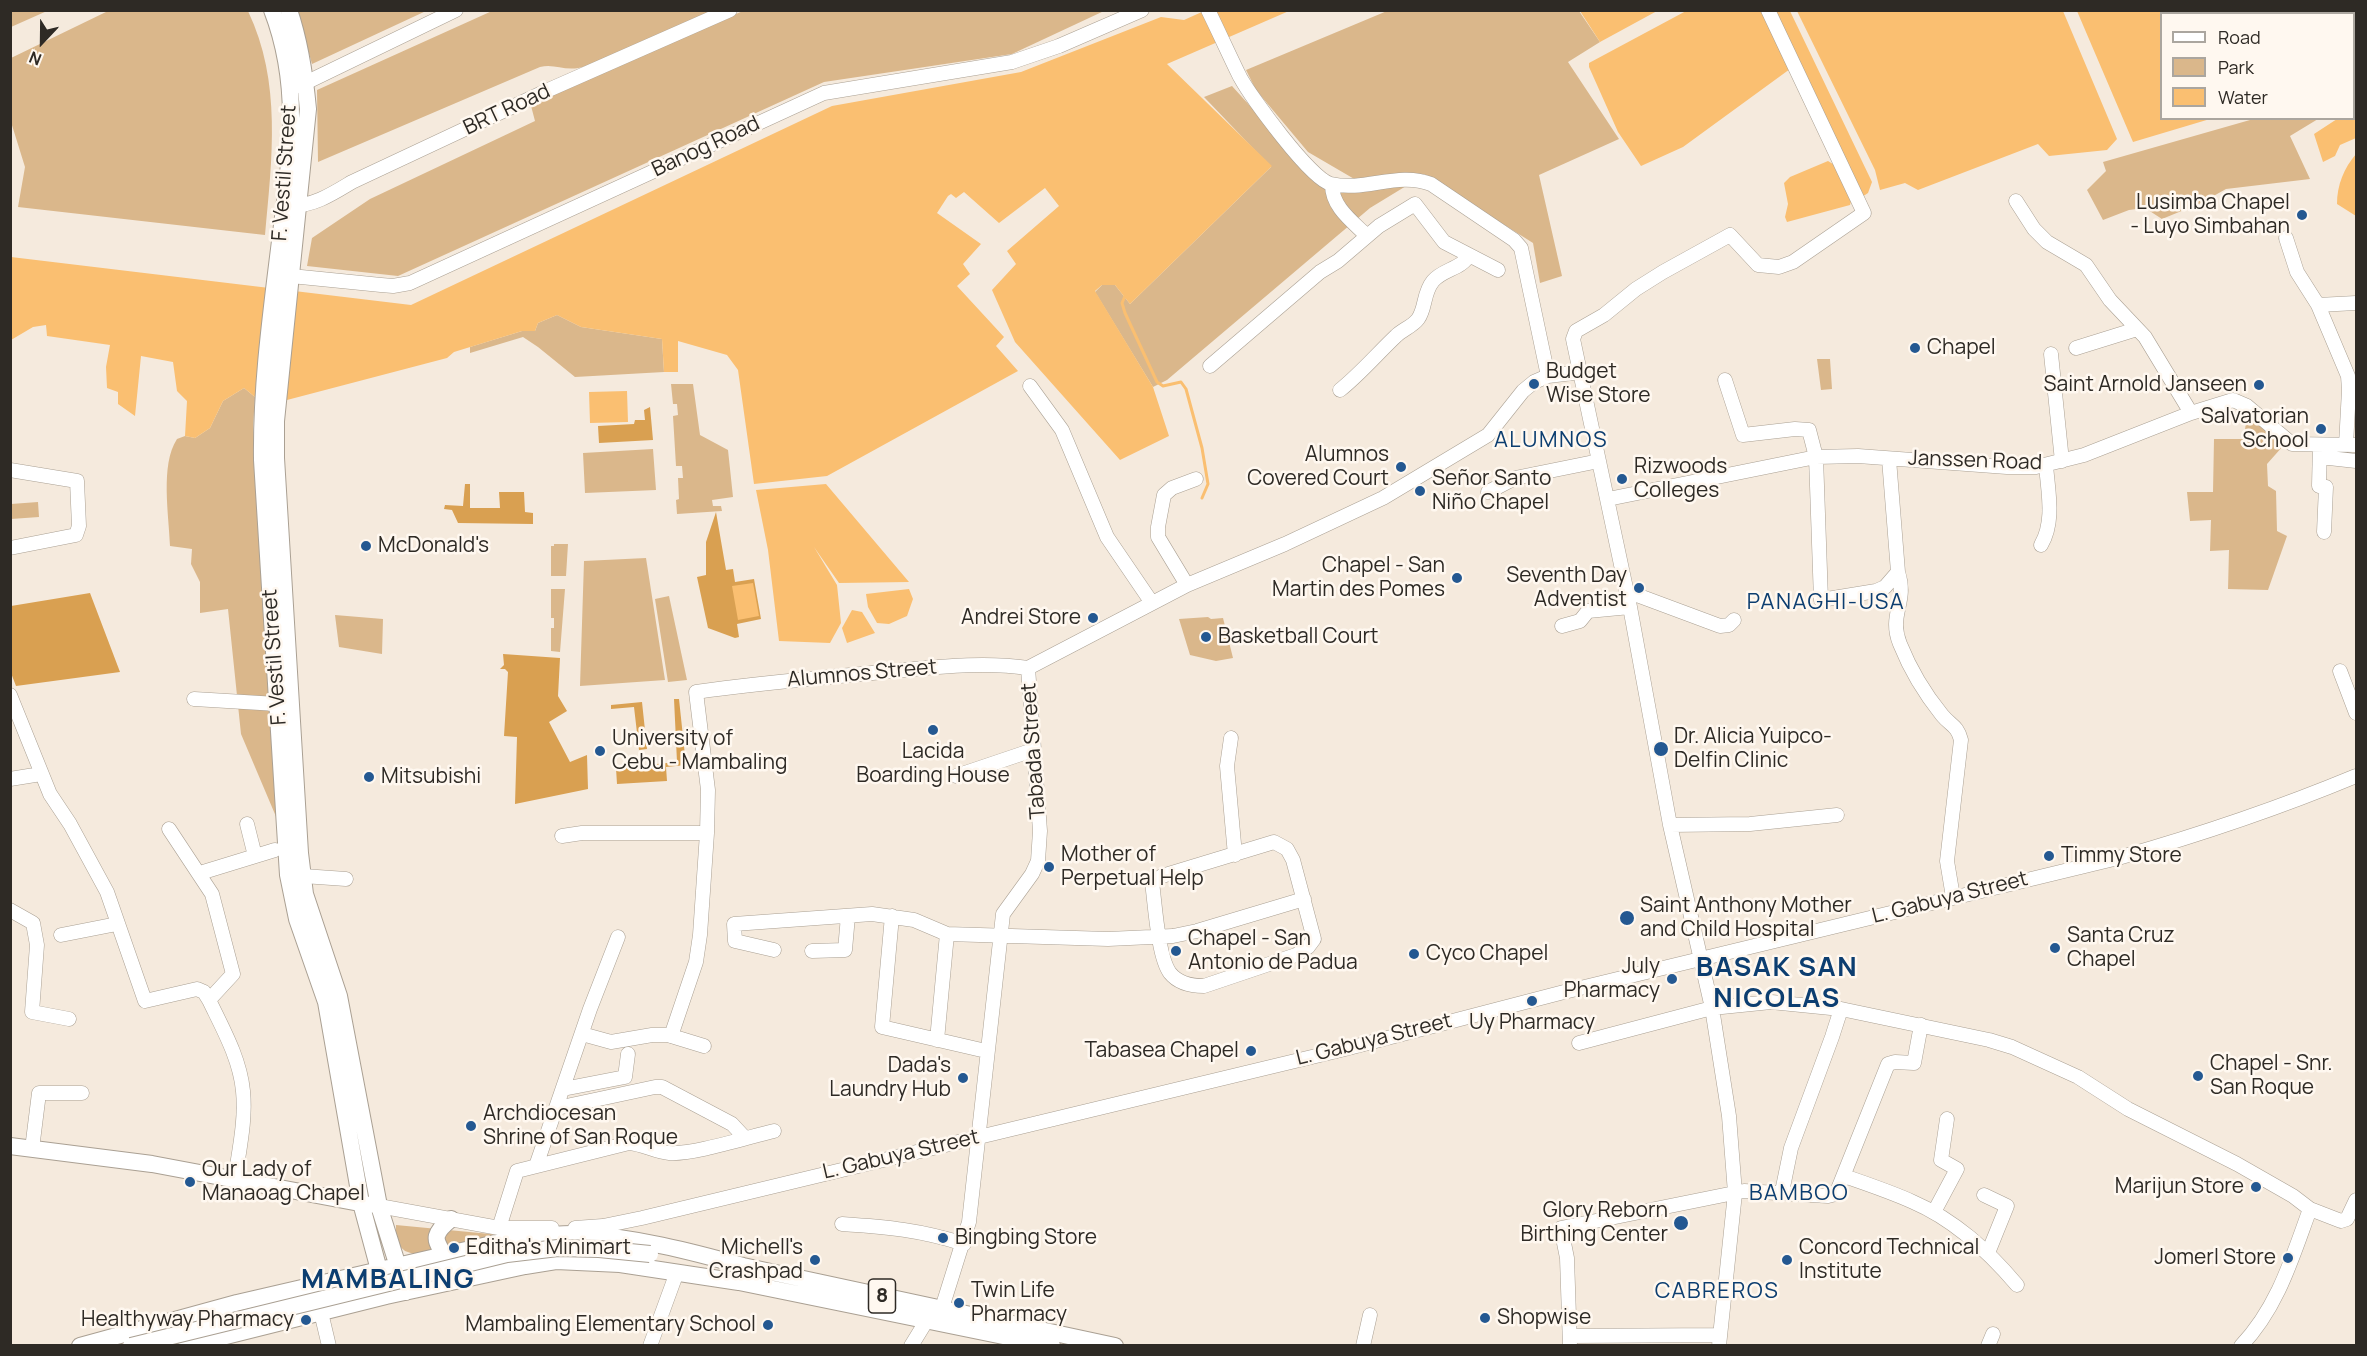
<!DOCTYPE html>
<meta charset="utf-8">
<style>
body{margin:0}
#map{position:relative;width:2367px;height:1356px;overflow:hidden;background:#f5eadd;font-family:Manrope,sans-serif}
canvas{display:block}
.frame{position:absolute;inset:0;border:12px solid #2e2a25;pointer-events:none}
.legend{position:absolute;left:2160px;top:12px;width:195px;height:108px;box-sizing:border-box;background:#fff8f0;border:2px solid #aba69f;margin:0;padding:8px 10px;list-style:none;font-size:18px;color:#2e2a25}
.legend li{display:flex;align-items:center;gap:12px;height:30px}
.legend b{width:30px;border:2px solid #aba69f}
.north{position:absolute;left:12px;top:12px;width:60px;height:60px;-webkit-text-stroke:4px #fff8f0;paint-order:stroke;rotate:202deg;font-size:16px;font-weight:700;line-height:24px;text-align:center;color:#2e2a25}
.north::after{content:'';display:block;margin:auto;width:21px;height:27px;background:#2e2a25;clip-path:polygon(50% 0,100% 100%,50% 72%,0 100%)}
</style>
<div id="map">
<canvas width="2367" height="1356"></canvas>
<div class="frame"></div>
<ul class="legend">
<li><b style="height:8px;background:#fff"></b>Road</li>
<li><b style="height:16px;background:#dab78b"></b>Park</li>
<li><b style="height:16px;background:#fabf71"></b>Water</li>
</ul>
<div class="north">N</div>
</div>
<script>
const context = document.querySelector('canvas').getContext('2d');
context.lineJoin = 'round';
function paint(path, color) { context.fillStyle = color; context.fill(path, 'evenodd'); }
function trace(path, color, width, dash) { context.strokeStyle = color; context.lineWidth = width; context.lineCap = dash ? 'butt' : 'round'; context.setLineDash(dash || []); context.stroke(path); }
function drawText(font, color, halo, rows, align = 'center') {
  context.font = font + ' Manrope,sans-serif'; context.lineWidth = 5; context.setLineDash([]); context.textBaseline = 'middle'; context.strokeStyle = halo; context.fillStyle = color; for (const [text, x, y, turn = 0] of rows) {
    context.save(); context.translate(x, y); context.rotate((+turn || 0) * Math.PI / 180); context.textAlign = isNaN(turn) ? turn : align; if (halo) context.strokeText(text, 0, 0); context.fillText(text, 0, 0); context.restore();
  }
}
const green = new Path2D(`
 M11 10H47V11L11 27Z
 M108 11H248C282 82 272 159 265 235L18 207 25 167 11 122V58Z
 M297 11H426L312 64Z
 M492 11H712L586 66C566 73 556 63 540 67L318 162 317 90Z
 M743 11H1104L1012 54 824 82 398 276 307 266 312 238 370 199 535 121 530 102Z
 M1387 11H1579L1600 42 1568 62 1619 139 1539 175 1562 276 1540 283 1533 243 1424 174 1356 180 1308 152 1256 90 1246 70Z
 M1232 86 1325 189 1376 188 1411 183 1370 208 1167 380 1153 387 1095 292 1102 285H1115L1130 304 1271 167 1204 97Z
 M2257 118 2318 119 2290 136 2310 179 2226 189 2201 203 2162 219 2145 208 2129 210 2103 220 2087 190 2106 171 2103 162Z
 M557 315 581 327 662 339 664 372 575 377 538 347 523 337 470 353V347L522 331H535L538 323Z
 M1817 359H1830L1832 389 1821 390Z
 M671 384H693L700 435 728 450 733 497 712 500 713 506H721L722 511 677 514 676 500 679 499 678 478H683L682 466H676L673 416 678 415 677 404H673Z
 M244 388 255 397 253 427 280 826 241 734 228 609 200 613V582L191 564 192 549 170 546C169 515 160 465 177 439L185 436 195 438 210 428 223 401Z
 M2247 413 2283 446 2267 464 2268 486 2276 491 2277 531 2287 536 2268 590 2228 589 2229 550 2210 551 2211 520 2190 521 2187 492H2213L2214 439H2244Z
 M653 449 656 490 585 493 583 453Z
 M38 502 39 517 11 519V504Z
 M554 544H568L566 576H551V546H554Z
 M646 558 665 680 580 686 584 561Z
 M551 589H565L560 652 551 651V628H554V618H551Z
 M669 596 687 680 668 682 655 599Z
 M335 615 383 619 382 654 339 647Z
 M1208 617 1211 619 1223 618 1233 658 1216 661 1190 655 1179 619Z
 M396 1225 511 1236 422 1257 405 1251 396 1243Z`);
const forest = new Path2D(`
 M650 407 653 440 599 443 598 426 634 424 635 420H645L644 410Z
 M465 484H470V508H500L499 492H524L525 512 533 513V524L458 523 452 510 444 509 445 505 463 506Z
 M716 512 726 570 733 569 735 582 754 579 761 619 737 624 739 637 735 638 708 628 697 577 706 575V542Z
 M90 593 120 672 16 686 11 673V606Z
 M503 654 560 658 558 696 567 711 549 722 570 762 587 755 588 789 515 804 517 737 504 736 508 672 505 669H500L504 665Z
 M674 699H679L686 765 666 767 667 781 617 784 616 768 677 762Z
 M642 702 647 749 639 750 634 707 611 709V705Z`);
const water = new Path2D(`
 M1762 10 1790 69 1683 147 1641 166 1618 132 1589 67V63L1686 11Z
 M1204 11H1289L1167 64 1272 166 1130 304 1115 285H1102L1095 291 1153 387 1169 436 1120 460 1015 342 992 290 1016 264 1007 251 1059 206 1045 188 999 223 964 192 956 198 951 194 948 196 937 213 981 244 963 264 970 274 957 286 1004 337 996 346 1018 371 827 476 754 484 738 370 727 355 678 341V372H664L662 339 581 327 557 315 538 323 535 331H522L454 352 447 358 287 400 255 397 244 388 223 401 210 428 195 438 185 436 187 401 177 391 173 362 141 356 135 416 118 404V392L107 388 106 367 110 345 47 336 46 325 33 327 11 340V257L411 305 832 106 1021 72 1161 17 1184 20Z
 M1580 11H1657L1600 42Z
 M1775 11H1790L1872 182 1868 193 1862 197Z
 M1797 11H2063L2117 139 2107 150 2049 156 2038 144 1918 190 1905 183 1880 190 1875 170Z
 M2077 11H2204L2205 13 2162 14V118L2210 119 2133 142Z
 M2305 11H2356V52L2354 54V14L2306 13Z
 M2356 106V138L2340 145 2335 156 2323 162 2314 134 2337 119 2354 118V108Z
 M2356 154V216L2337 204C2337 185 2344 168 2356 154Z
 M1828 161 1841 169 1852 198 1850 205 1787 222 1785 217 1788 204 1784 183 1790 177Z
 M627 391 628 422 590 423 589 392Z
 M826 484 909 582 839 583 814 547 837 585 841 623 830 643 779 641 768 550 756 490Z
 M753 583 759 616 738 620 732 586Z
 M909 589 913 599 907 616 889 624 877 623 868 607 866 594Z
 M852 610 862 612 875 633 847 643 842 628Z`);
const stream = new Path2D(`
 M1125 296 1122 303 1125 313 1157 382 1163 386 1181 382 1186 389 1202 448 1208 484 1202 498`);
const minor = new Path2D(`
 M1208 10C1219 32 1229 55 1240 77 1251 97 1311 180 1331 184 1365 192 1398 171 1431 184L1514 240 1521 248 1548 376
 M299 86 456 10
 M1332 185C1332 207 1352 221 1367 236
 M2016 201 2034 229 2047 242 2086 265 2110 300 2145 337 2191 413
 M290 206C314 206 332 194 352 182L546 91 730 10
 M2286 238 2297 272 2318 305 2348 376 2349 390 2346 445
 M281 275 381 285 393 286 410 283 824 93 1012 62 1059 46 1142 10
 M2318 305 2356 303
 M2076 348 2137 329
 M2051 354 2062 461
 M1210 366 1320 272 1338 261 1379 226 1415 204 1444 242 1498 270
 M1725 380 1743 435 1795 429 1809 430 1816 457 1821 600 1876 591 1885 587 1898 572
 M1030 386 1062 430 1107 537 1152 603
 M1340 390C1360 374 1377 354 1396 336 1402 330 1413 326 1418 319 1426 308 1423 293 1433 281 1443 269 1462 269 1469 255
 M2320 445 2319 486 2326 487 2324 532
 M2320 457 2356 461
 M1889 459 1898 572C1908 603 1888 614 1900 644 1910 669 1925 694 1942 715 1951 726 1957 725 1961 740L1947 861 1953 897
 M10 470 77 481 79 526 76 535 10 548
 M1488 492 1515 478 1599 461
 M1608 499 1816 457 1858 456 2007 467H2036L2084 455 2191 413 2233 400 2247 406 2292 444 2356 445
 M2041 545C2055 521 2048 492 2046 465
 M1187 585 1158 537V527L1164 495 1172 488 1196 479
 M1626 591 1720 626 1729 625 1734 620
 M1562 626 1580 621 1588 611 1630 607
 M1028 668 1187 585 1285 544 1383 498 1488 435 1523 391 1534 382 1548 376 1581 372
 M2340 671 2356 713
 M10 695 50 794 70 824 107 892 145 1001 197 989 204 992 209 1000C223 1029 240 1059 243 1091 246 1120 239 1150 235 1179
 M194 699 277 704
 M1231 738 1227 766 1235 855
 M956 776 1033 750
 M10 779 41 774
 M247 824 255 856
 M1670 825 1750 824 1837 815
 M169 829 212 894 233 974 209 1000
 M562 836 582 833H707
 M1274 842 1287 849 1293 860 1314 939 1308 947 1296 955 1204 986C1192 986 1178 983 1170 973 1158 957 1155 904 1152 882L1162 876Z
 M200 873 275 850
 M303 876 346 879
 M10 910 33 923 37 945 32 1012 69 1019
 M892 916 882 1027 986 1051
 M61 935 117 924
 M774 950 735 941 734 924 872 914 914 920 947 934 1108 939 1173 936 1197 931 1304 899
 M812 951 845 950 848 916
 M582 1034 611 1042 652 1035H668L704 1046
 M671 1036 696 962 700 935 707 833 708 790 696 692C758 683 820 678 882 672 930 668 980 661 1028 668
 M937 1040 947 934
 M1579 1043 1712 1008 1771 1002 1841 1009 1989 1040 2012 1047 2078 1077 2128 1109 2237 1164 2293 1196 2310 1209 2341 1221 2347 1219 2356 1200
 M563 1089 625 1077 628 1054
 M557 1108 655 1087H662L732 1124 745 1138
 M32 1149 39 1093H82
 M536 1166 590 1009 618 937
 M1844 1176C1867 1184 1891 1192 1913 1202 1955 1220 1988 1251 2017 1285
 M1782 1192 1791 1148 1832 1037 1841 1009
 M1984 1195 2007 1206 1988 1253
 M379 1206 499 1228H552
 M1934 1212 1957 1169 1941 1160 1947 1119
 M842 1224C887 1227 921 1230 964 1244
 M499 1228 517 1171 629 1143C643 1144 655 1152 669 1153 693 1155 748 1137 774 1131
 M575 1228 603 1226 642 1218 1345 1049 1564 992 2118 858C2199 835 2279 808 2356 776
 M319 1304 329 1346
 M942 1308 969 1222 1003 914 1032 874 1038 861 1040 831 1028 668
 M1570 1336 1720 1335
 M650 1346 677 1272
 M911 1346 927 1320
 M1363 1346 1370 1315
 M1570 1346 1567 1258 1561 1228 1744 1191 1828 1196 1836 1194 1888 1064 1895 1062 1914 1063 1921 1025
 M1719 1346 1735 1193 1729 1116 1712 1008 1670 825 1630 607 1573 339 1576 331 1604 315 1636 289 1663 272 1730 235 1758 265 1779 267 1793 262 1864 213 1768 10
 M1988 1346 1993 1334
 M2241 1346C2278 1307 2292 1258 2310 1209`);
const major = new Path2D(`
 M272 10C302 88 290 161 280 241 271 314 261 386 262 460L288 875 297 919 326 1002 361 1203 386 1296
 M289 10C300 42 305 76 308 109L276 421V458L300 853 305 894 339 996 379 1206 406 1292
 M10 1146 152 1164 370 1205
 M447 1264C441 1242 425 1240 451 1219
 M80 1346 237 1303 492 1244C520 1238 550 1233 579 1234 634 1237 690 1251 743 1266L1115 1346
 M186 1346 386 1296 525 1266 556 1261 620 1264 739 1282 1052 1346`);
const majorBridge = new Path2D(`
 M131 1346 507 1254 558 1248 599 1249 650 1254`);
const markers = [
 [2302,215,6,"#245891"],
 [1915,348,6,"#245891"],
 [1534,384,6,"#245891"],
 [2259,385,6,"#245891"],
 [2321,429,6,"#245891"],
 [1401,467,6,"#245891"],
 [1622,479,6,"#245891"],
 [1420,491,6,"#245891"],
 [366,546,6,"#245891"],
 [1457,578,6,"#245891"],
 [1639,588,6,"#245891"],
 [1093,618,6,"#245891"],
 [1206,637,6,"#245891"],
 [933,730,6,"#245891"],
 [1661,749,8,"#245891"],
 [600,751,6,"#245891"],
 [369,777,6,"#245891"],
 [2049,856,6,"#245891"],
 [1049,867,6,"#245891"],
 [1627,918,8,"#245891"],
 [2055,948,6,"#245891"],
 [1176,951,6,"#245891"],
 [1414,954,6,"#245891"],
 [1672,979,6,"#245891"],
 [1532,1001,6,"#245891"],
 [1251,1051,6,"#245891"],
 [2198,1076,6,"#245891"],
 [963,1078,6,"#245891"],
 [471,1126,6,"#245891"],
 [190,1182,6,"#245891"],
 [2256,1187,6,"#245891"],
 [1681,1223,8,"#245891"],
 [943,1238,6,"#245891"],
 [454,1248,6,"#245891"],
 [2288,1258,6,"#245891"],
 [815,1260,6,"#245891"],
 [1787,1260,6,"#245891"],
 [959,1303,6,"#245891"],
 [1485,1318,6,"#245891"],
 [306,1320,6,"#245891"],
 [768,1325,6,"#245891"]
];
const shields = [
 [882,1296,27]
];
const shieldNames = [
 ["8",882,1296]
];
const streetNames = [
 ["BRT Road",507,110,-25],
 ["Banog Road",706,147,-25],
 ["F. Vestil Street",285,173,-86],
 ["Janssen Road",1975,461,2],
 ["F. Vestil Street",275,657,-94],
 ["Alumnos Street",862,674,-5],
 ["Tabada Street",1034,751,-94],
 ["L. Gabuya Street",1950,898,-14],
 ["L. Gabuya Street",1374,1040,-14],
 ["L. Gabuya Street",901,1155,-13]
];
const poiNames = [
 ["Lusimba Chapel",2290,203,"right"],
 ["- Luyo Simbahan",2290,227,"right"],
 ["Chapel",1927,348],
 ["Budget",1546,372],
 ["Wise Store",1546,396],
 ["Saint Arnold Janseen",2247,385,"right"],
 ["Salvatorian",2309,417,"right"],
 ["School",2309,441,"right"],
 ["Alumnos",1389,455,"right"],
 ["Covered Court",1389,479,"right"],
 ["Rizwoods",1634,467],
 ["Colleges",1634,491],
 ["Señor Santo",1432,479],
 ["Niño Chapel",1432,503],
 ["McDonald's",378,546],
 ["Chapel - San",1445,566,"right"],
 ["Martin des Pomes",1445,590,"right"],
 ["Seventh Day",1627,576,"right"],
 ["Adventist",1627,600,"right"],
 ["Andrei Store",1081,618,"right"],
 ["Basketball Court",1218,637],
 ["Dr. Alicia Yuipco-",1674,737],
 ["Delfin Clinic",1674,761],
 ["University of",612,739],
 ["Cebu - Mambaling",612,763],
 ["Lacida",933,752,"center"],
 ["Boarding House",933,776,"center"],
 ["Mitsubishi",381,777],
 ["Mother of",1061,855],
 ["Perpetual Help",1061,879],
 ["Timmy Store",2061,856],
 ["Saint Anthony Mother",1640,906],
 ["and Child Hospital",1640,930],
 ["Santa Cruz",2067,936],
 ["Chapel",2067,960],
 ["Chapel - San",1188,939],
 ["Antonio de Padua",1188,963],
 ["Cyco Chapel",1426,954],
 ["July",1660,967,"right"],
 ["Pharmacy",1660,991,"right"],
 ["Uy Pharmacy",1532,1023,"center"],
 ["Tabasea Chapel",1239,1051,"right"],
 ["Chapel - Snr.",2210,1064],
 ["San Roque",2210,1088],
 ["Dada's",951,1066,"right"],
 ["Laundry Hub",951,1090,"right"],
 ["Archdiocesan",483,1114],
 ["Shrine of San Roque",483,1138],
 ["Our Lady of",202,1170],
 ["Manaoag Chapel",202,1194],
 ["Marijun Store",2244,1187,"right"],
 ["Glory Reborn",1668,1211,"right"],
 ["Birthing Center",1668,1235,"right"],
 ["Bingbing Store",955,1238],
 ["Editha's Minimart",466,1248],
 ["Michell's",803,1248,"right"],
 ["Crashpad",803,1272,"right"],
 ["Concord Technical",1799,1248],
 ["Institute",1799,1272],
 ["Jomerl Store",2276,1258,"right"],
 ["Twin Life",971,1291],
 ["Pharmacy",971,1315],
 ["Shopwise",1497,1318],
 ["Healthyway Pharmacy",294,1320,"right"],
 ["Mambaling Elementary School",756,1325,"right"]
];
const neighbourhoodNames = [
 ["ALUMNOS",1551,441],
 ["PANAGHI-USA",1826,603],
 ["BAMBOO",1799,1194],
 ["CABREROS",1717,1292]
];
const districtNames = [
 ["BASAK SAN",1777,968],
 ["NICOLAS",1777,999],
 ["MAMBALING",388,1280]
];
paint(green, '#dab78b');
paint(forest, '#d9a051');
paint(water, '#fabf71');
trace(stream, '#fabf71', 3);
trace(minor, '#aaa093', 15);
trace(major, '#aaa093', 18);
trace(minor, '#fff', 14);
trace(major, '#fff', 16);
trace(majorBridge, '#aaa093', 18, []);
trace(majorBridge, '#fff', 16);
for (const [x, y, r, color] of markers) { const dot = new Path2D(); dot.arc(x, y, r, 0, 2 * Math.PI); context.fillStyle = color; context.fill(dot); trace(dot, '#fff8f0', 2); }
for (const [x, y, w] of shields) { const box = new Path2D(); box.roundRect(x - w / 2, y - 17, w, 34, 4.5); context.fillStyle = '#fff8f0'; context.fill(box); trace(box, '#2e2a25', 1.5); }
drawText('bold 20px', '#2e2a25', null, shieldNames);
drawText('21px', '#2e2a25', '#fff8f0', streetNames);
drawText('21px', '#2e2a25', '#fff8f0', poiNames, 'left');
context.letterSpacing = '1.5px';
drawText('22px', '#0d3e70', '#fff8f0', neighbourhoodNames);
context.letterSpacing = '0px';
context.letterSpacing = '1.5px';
drawText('bold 27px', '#0d3e70', '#fff8f0', districtNames);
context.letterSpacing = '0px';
</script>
